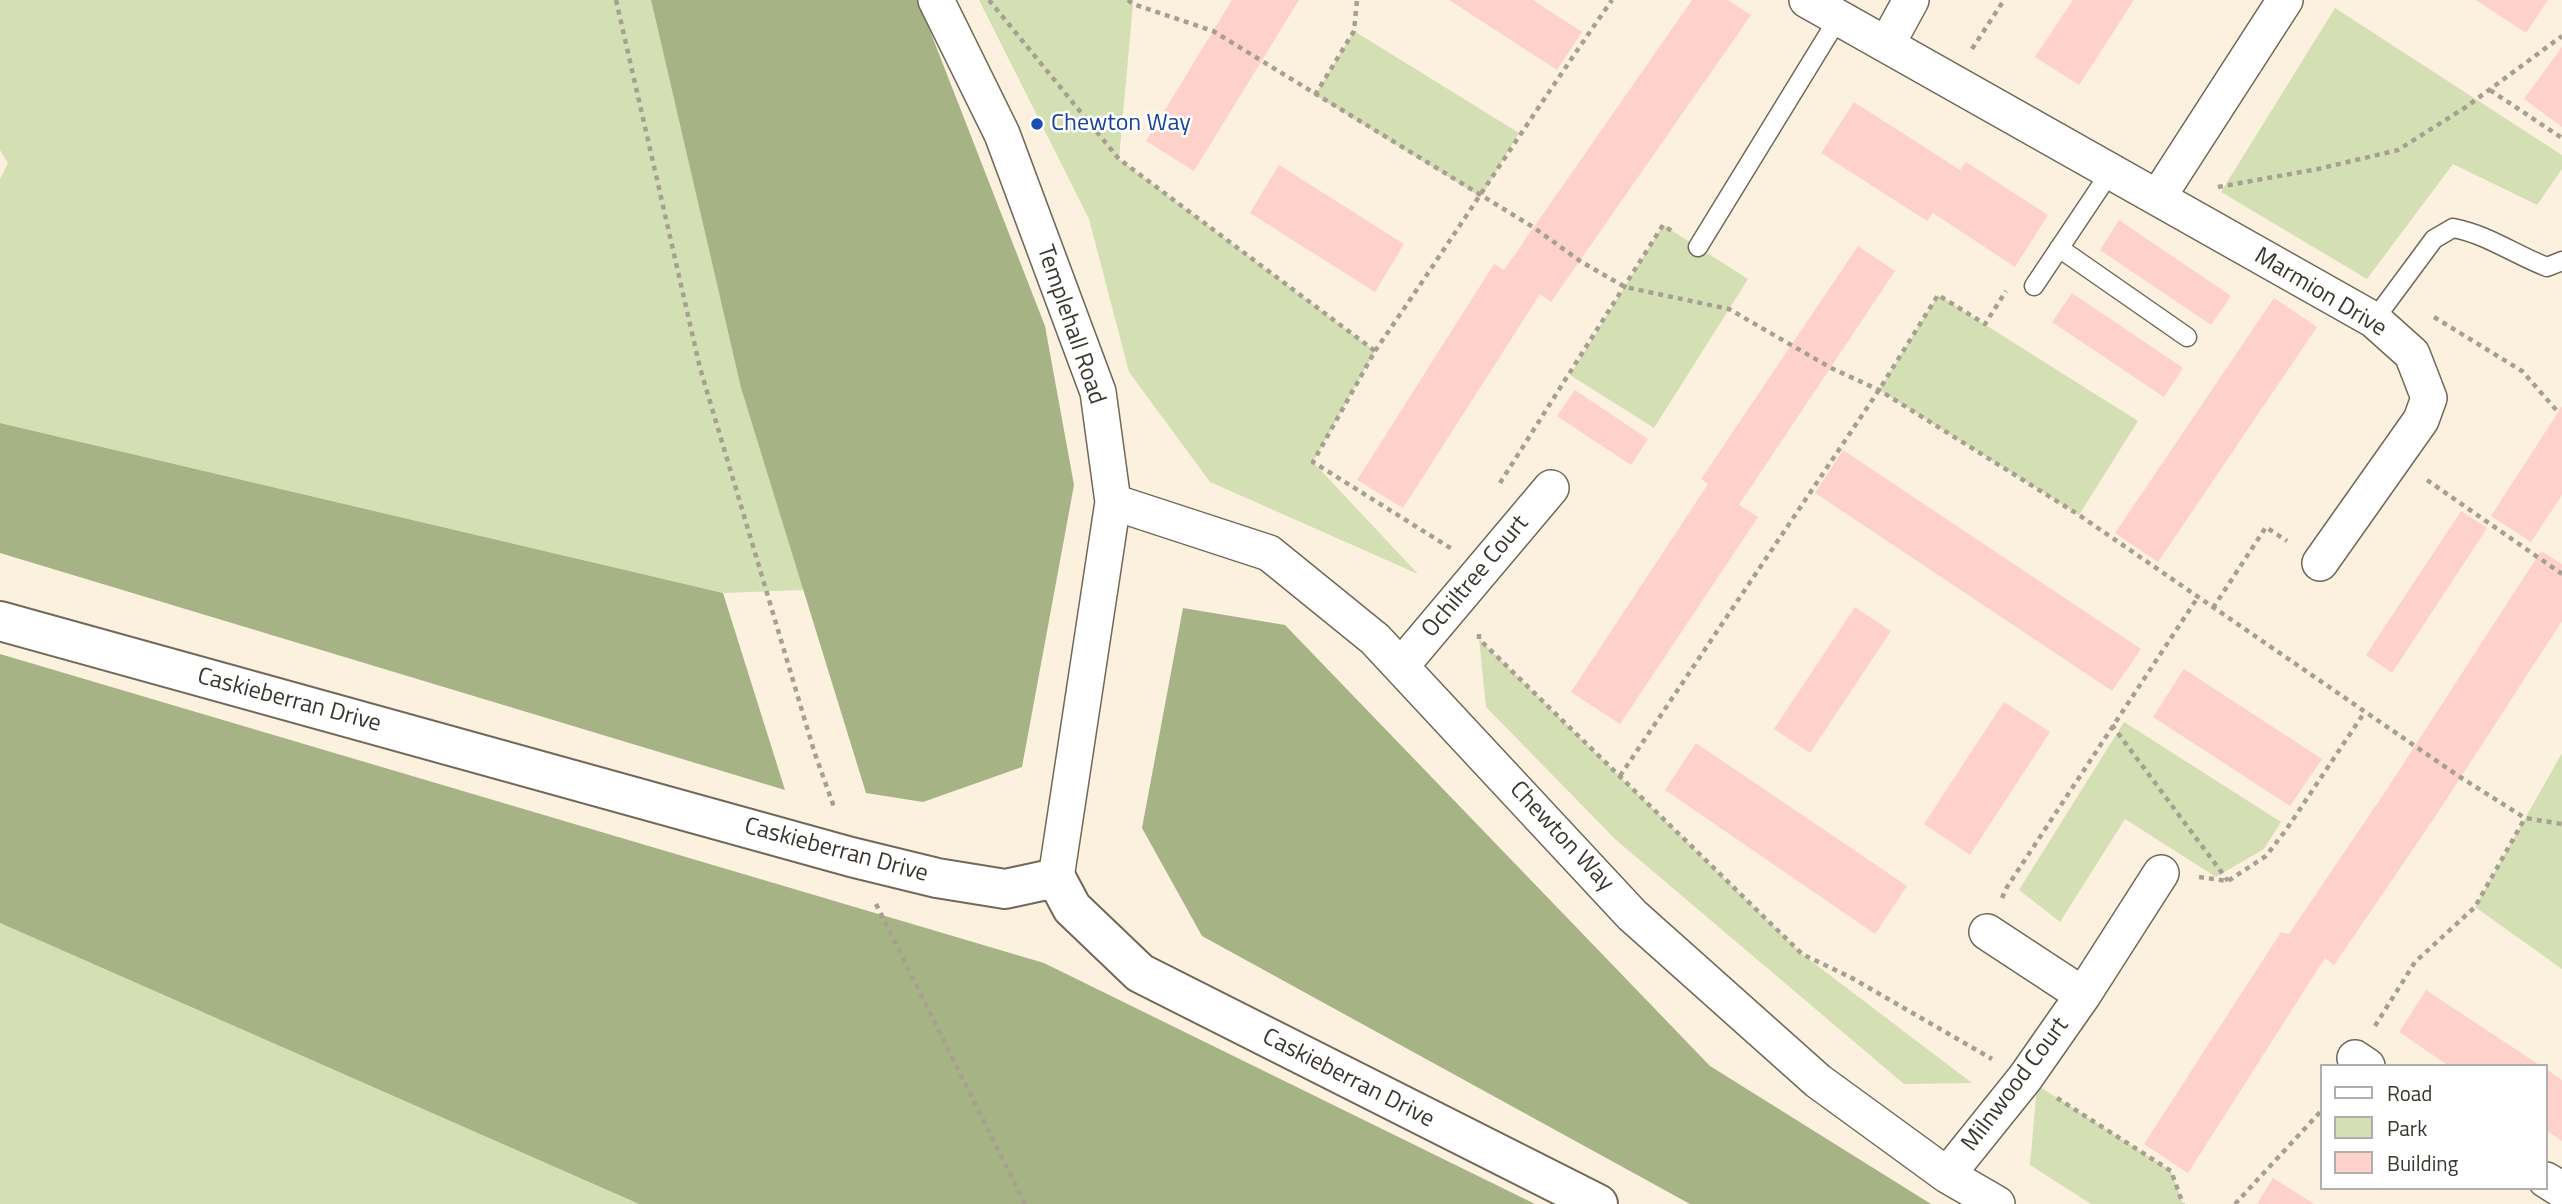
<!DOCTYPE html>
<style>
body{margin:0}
#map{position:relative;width:2562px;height:1204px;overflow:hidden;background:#fcf1df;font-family:"Titillium Web",sans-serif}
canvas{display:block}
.legend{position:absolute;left:2320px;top:1064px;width:228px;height:126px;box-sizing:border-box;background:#fff;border:2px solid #b1afac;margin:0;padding:9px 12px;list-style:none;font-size:21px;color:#3b3730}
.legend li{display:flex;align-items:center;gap:14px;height:35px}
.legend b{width:35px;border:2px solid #b1afac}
</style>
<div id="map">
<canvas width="2562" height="1204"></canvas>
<ul class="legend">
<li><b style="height:9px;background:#fff"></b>Road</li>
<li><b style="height:19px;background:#d4e0b3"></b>Park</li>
<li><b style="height:19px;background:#fed1cb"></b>Building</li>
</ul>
</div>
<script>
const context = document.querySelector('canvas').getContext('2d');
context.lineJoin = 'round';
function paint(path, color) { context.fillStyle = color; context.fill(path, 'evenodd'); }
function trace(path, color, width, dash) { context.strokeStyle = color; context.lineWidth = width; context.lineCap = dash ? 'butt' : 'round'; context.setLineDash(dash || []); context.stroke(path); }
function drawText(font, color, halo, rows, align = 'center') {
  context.font = font + ' "Titillium Web",sans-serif'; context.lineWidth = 5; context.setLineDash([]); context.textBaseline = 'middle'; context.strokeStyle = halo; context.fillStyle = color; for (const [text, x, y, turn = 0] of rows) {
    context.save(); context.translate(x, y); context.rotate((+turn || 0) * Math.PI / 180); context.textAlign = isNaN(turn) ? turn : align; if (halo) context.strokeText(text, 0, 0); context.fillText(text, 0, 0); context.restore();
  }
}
const green = new Path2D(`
 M0 0H651L741 388 804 590 723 593 0 423V179L8 163 0 150Z
 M979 0H1128L1133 4 1119 159 1375 351 1313 462 1418 574 1210 482 1129 372 1089 219Z
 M2335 8 2562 155V169L2537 205 2453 164 2367 279 2221 192Z
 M1354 31 1519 133 1481 197 1315 95Z
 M1663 225 1748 279 1654 428 1570 375Z
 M1938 295 2138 421 2079 515 1879 390Z
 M1479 639 1802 954 1972 1083 1904 1084 1616 840 1486 707Z
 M2124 722 2281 822 2264 849 2216 877 2125 819 2060 922 2019 890Z
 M2562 753V969L2475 907Z
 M0 923 639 1204H0Z
 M2037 1085 2171 1171 2183 1204H2091L2030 1165Z`);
const forest = new Path2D(`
 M651 0H918L1045 326 1074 485 1022 767 923 802 866 793 741 388Z
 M0 423 723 593 785 790 0 553Z
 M1183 608 1285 625 1710 1066 1931 1204H1690L1202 936 1142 828Z
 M0 654 1044 963 1535 1204H639L0 923Z`);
const building = new Path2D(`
 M1232 0H1299L1194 171 1146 141Z
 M1449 0H1533L1582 32 1557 70Z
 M1692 0H1728L1751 15 1551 302 1540 294 1403 508 1357 480 1494 264 1504 270Z
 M2073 0H2134L2079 85 2035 57Z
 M2476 0H2548L2526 33Z
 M2562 47V127L2524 99Z
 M1854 102 1960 170 1966 162 2048 215 2015 267 1933 213 1927 221 1821 153Z
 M1279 165 1404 244 1375 292 1250 213Z
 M2119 220 2231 296 2211 325 2100 250Z
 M1858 246 1895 271 1739 505 1758 517 1620 724 1571 692 1708 484 1701 479Z
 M2072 293 2183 368 2164 397 2052 322Z
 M2274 298 2317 327 2158 562 2115 533Z
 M1575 390 1648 439 1631 465 1557 416Z
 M2562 406V495L2531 542 2491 516Z
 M1843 450 2141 649 2112 691 1815 493Z
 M2461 511 2487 528 2392 673 2366 655Z
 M2541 551 2562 564V621L2433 820 2334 965 2325 958 2188 1173 2144 1144 2281 932 2289 934 2387 789Z
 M1855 607 1891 631 1810 753 1774 729Z
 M2184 669 2322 759 2290 806 2153 717Z
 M2004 702 2050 732 1970 855 1924 824Z
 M1696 743 1907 886 1875 934 1665 790Z
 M2426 990 2541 1066H2449L2399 1032Z
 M2546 1069 2562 1080V1141L2546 1130Z
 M2273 1178 2314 1204H2257Z`);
const path = new Path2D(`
 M616 0 700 368 814 751 835 810
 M989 0 1119 159 1375 351 1313 462 1452 549
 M1128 0 1133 4 1213 31 1533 227 1580 261 1625 287 1729 309 1831 368 1879 390 2079 515 2460 777 2525 818 2562 824
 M1972 49 2004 0
 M2490 90 2562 138
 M1315 95 1354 31 1357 0
 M2218 187 2318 169 2398 150 2466 107 2562 36
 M2434 317 2522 371 2558 412
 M1375 351C1455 235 1531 116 1612 0
 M2427 480 2562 574
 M1500 483 1663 225 1673 232
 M2213 608 2266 527 2287 541
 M1479 634V639L1802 954 1850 977 1992 1059
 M2112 725 2228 881
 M1620 776 1879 390 1938 295 1985 324 2006 291
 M2199 877 2228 881 2266 856 2286 830 2364 713
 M2002 898 2007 887 2198 597
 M876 904 1025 1204
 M2375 1026 2415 962 2475 907 2525 818
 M2057 1098 2171 1171 2183 1204
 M2235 1204 2322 1110`);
const lane = new Path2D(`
 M1698 247 1839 17
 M2059 248 2187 337
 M2034 286 2111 171
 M2374 320 2434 239 2453 228C2489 235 2513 254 2547 267L2562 261`);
const street = new Path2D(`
 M936 0 1002 134 1098 392 1113 502 1056 878
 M1807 0 2374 320 2412 354 2429 398 2421 420 2320 563
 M1887 44 1911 0
 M2158 197 2285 0
 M1113 502 1269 553 1375 639 1632 915 1818 1081 1947 1175 1997 1204
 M1401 666 1551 488
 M1987 932 2083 995
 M2355 1058 2367 1066
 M1947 1175 2025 1078 2083 995 2161 873
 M2546 1180 2562 1190`);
const secondary = new Path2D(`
 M0 621 851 857 937 878 1005 889 1056 878 1072 908 1140 973 1598 1204`);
const markers = [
 [1037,124,7,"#1a4fb4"]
];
const transitNames = [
 ["Chewton Way",1051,124]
];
const streetNames = [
 ["Marmion Drive",2320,293,31],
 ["Templehall Road",1070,325,71],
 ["Ochiltree Court",1476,577,-50],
 ["Caskieberran Drive",289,701,15],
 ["Chewton Way",1561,837,47],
 ["Caskieberran Drive",836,851,15],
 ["Caskieberran Drive",1348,1079,27],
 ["Milnwood Court",2016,1085,-53]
];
paint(green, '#d4e0b3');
paint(forest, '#a6b385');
paint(building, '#fed1cb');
trace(lane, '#716859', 21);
trace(street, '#716859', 38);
trace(secondary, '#716859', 42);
trace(path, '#a79f92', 4.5, [5, 5]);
trace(lane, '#fff', 18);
trace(street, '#fff', 35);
trace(secondary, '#fff', 38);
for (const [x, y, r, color] of markers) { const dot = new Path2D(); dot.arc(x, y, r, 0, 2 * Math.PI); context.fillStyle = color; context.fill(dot); trace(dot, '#fff', 2.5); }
drawText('24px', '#164399', '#fff', transitNames, 'left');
drawText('24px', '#3b3730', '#fff', streetNames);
</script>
